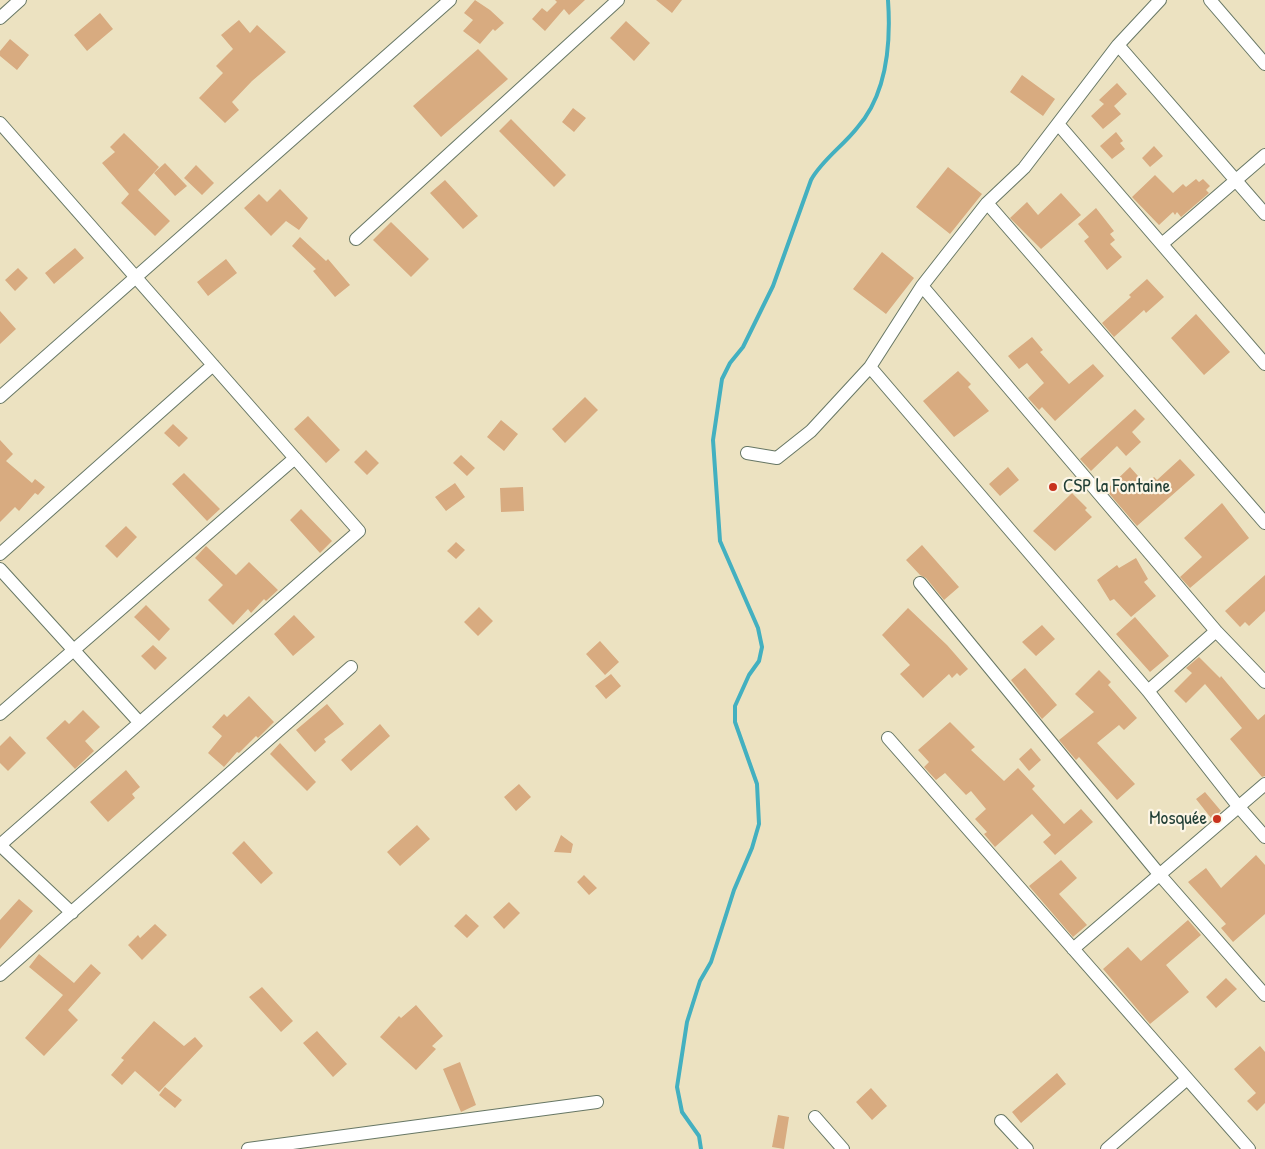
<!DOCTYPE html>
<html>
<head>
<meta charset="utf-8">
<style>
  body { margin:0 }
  canvas { display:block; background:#ece2c1 }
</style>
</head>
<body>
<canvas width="1265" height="1149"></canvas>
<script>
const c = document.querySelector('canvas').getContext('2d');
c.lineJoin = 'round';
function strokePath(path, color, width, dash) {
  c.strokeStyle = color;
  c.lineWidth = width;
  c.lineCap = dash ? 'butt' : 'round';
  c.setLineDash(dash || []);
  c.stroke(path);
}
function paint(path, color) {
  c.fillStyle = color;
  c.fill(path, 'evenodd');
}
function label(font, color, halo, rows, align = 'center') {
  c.font = font + ' "Patrick Hand",sans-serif';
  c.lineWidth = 4.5;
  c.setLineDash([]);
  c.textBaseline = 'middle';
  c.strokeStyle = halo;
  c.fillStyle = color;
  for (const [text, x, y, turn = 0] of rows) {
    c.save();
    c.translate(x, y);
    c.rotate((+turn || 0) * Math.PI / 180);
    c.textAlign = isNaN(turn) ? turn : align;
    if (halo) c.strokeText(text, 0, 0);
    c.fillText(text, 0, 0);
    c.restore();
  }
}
strokePath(new Path2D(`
  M701,1149l-2,-13 -17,-24 -5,-25 10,-65 13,-41 11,-19 23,-72 18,-42 7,-24 -2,-40 -22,-62v-16l14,-31 10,-14 3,-14 -4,-19 -38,-87 -7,-101 9,-61 8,-16 13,-16 30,-61 38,-106c11,-20 32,-34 46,-52 30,-34 34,-85 31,-128`), '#43b0c0', 4);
paint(new Path2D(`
  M475,0l15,10 14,13 -9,8 -2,-2 -13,15 -17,-13 10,-11 -9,-7z
  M555,0h30l-16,15 -5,-6 -19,22 -13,-12 10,-11 5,4 10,-10z
  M656,0h26l-10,13z
  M100,13l13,16 -26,22 -13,-16z
  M239,20l11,13 7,-8 29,27 -34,29 -20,21 7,8 -14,13 -26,-25 24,-25 -7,-7 17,-17 -12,-14z
  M626,21l24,22 -16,18 -24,-23z
  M10,39l19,16 -12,15 -17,-14v-5z
  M478,49l30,30 -67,58 -28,-31z
  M1022,75l33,24 -12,17 -33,-24z
  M1117,83l10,11 -13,12 7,8 -18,15 -12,-13 13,-12 -5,-4z
  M573,108l13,10 -12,14 -12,-10z
  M511,119l55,56 -12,12 -55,-56z
  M1116,132l7,9 -3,2 5,6 -13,10 -12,-13z
  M124,133l35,34 -21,23 32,31 -15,15 -34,-33 8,-9 -27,-31 13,-11 -5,-5z
  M1154,146l9,10 -13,11 -8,-9z
  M165,163l22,23 -12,10 -21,-23z
  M196,165l18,18 -12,12 -18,-17z
  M948,167l34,27 -32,40 -34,-27z
  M1155,175l18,18 10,-9 3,3 10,-8 3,3 4,-3 7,7 -4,4 3,3 -28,24 -4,-5 -2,3 -2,-3 -14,13 -27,-28z
  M445,180l33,36 -15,13 -33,-36z
  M280,189l28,29 -9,12 -13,-9 -15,15 -27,-28 15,-14 8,8z
  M1061,193l20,22 -40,34 -31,-31 17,-16 11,13z
  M1096,208l18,23 -4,3 5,6 -5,4 12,13 -15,13 -23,-29 5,-4 -11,-13z
  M391,222l38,37 -18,18 -38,-37z
  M300,237l26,24 2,-2 22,26 -15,12 -22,-26 3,-2 -24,-23z
  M75,248l9,10 -30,26 -9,-11z
  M882,252l32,26 -28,36 -33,-25z
  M226,259l11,14 -29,23 -11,-14z
  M18,268l10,10 -13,13 -10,-11z
  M1147,279l17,18 -18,16 -2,-3 -30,27 -12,-14 29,-26 -2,-2z
  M0,311l16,18 -16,15z
  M1196,314l34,38 -26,23 -33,-37z
  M1032,337l11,13 -3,2 29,32 24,-20 11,12 -49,45 -13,-14 -3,3 -11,-12 16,-15 -17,-20 -8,6 -11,-13z
  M958,371l13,13 -3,3 21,24 -35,26 -31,-36z
  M585,397l13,13 -33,33 -13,-14z
  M1135,409l10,10 -13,13 9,10 -15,14 -9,-10 -26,25 -11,-12z
  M308,416l32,34 -14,13 -32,-34z
  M501,420l17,14 -14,17 -17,-14z
  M173,424l15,14 -9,9 -15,-14z
  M0,440l13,14 -7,7 26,22 3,-4 10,8 -7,8 -3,-2 -16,18 -4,-4 -15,15z
  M366,450l13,13 -12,12 -13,-13z
  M461,455l14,13 -8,8 -14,-13z
  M1180,459l15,16 -58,51 -31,-36 24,-23 16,18 8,-8 3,3z
  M1008,467l11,13 -19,16 -11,-12z
  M184,473l36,36 -13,12 -35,-37z
  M455,483l10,14 -19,14 -11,-14z
  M523,487l1,24 -23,1 -1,-24z
  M1072,493l15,15 -2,2 7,7 -37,34 -22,-20z
  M1222,503l27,35 -59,50 -10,-11 22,-20 -18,-19z
  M301,509l31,32 -12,12 -30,-33z
  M126,526l11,11 -20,21 -12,-12z
  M456,542l9,8 -9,9 -9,-8z
  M922,545l37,42 -15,13 -18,-22 -6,-3 -14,-15z
  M206,546l30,29 13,-13 29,28 -12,11 -2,-2 -13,14 -3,-4 -15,16 -25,-25 15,-15 -28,-27z
  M1136,558l12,21 -4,3 12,14 -25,21 -17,-18 -4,2 -13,-21 20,-15 2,3z
  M1265,575v36l-16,15 -4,-4 -5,5 -15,-16z
  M146,605l24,24 -11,12 -25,-24z
  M479,607l14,14 -15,15 -14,-14z
  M908,608l39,37 21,24 -8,7 -3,-3 -5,5 -3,-4 -26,24 -23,-24 10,-9 -28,-30z
  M294,615l21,22 -22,19 -19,-22z
  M1135,617l34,39 -19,16 -34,-38z
  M1042,625l13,14 -19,17 -14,-14z
  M600,641l19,21 -14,13 -19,-21z
  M153,645l14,13 -12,12 -14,-14z
  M1199,657l21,21 1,-2 37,44 7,-6v62l-3,1 -32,-38 12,-11 -37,-44 -19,19 -12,-12 18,-18 -6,-5z
  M1025,668l32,37 -15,14 -31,-39z
  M1099,670l12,12 -3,3 29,33 -13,12 -5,-5 -22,18 38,41 -18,16 -38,-43 -3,3 -17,-20 35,-28 -19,-18z
  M611,674l10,12 -15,13 -11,-13z
  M249,696l25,26 -16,16 -2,-2 -17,17 -2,-1 -13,15 -16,-14 14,-17 -10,-9 12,-13 3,3z
  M327,704l17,20 -20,15 2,3 -11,10 -19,-22z
  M83,710l17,17 -15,14 9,10 -19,18 -29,-31 19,-18 4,4z
  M950,722l25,25 -4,3 33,31 14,-13 17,18 -3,3 32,35 17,-15 12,13 -38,33 -12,-13 8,-7 -19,-21 -37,33 -11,-13 3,-2 -12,-13 11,-10 -15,-18 -5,4 -21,-22 -9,7 -12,-13 5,-5 -11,-12z
  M380,724l10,12 -39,35 -10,-11z
  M10,736l16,17 -18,18 -8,-8v-17z
  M280,743l36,39 -9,9 -37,-37z
  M1031,748l10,12 -12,11 -10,-12z
  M126,770l14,17 -8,7 3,4 -27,24 -18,-20z
  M519,784l12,13 -15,14 -12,-14z
  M1205,792l16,19 -10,7 -15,-19z
  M417,825l13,14 -30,27 -13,-14z
  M561,835l12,9 -2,9 -17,-1z
  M244,841l29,32 -12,11 -29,-31z
  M1256,855l9,10v49l-32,28 -12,-14 5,-4 -38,-42 18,-14 15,20z
  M1061,860l16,18 -18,16 28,31 -14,12 -44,-51z
  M584,875l13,13 -8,7 -12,-13z
  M19,899l14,12 -33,38v-29z
  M509,902l11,11 -16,16 -11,-12z
  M466,914l13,12 -12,12 -13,-12z
  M1188,920l13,15 -35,30 23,27 -39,32 -47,-55 25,-22 13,14z
  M155,924l12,11 -25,25 -14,-15 10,-10 2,3z
  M39,954l35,29 17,-19 10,9 -33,37 10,10 -34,36 -19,-18 38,-43 -34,-28z
  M1226,978l11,11 -21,19 -10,-11z
  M262,987l31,34 -12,11 -32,-35z
  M416,1005l27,31 -11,10 4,3 -20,21 -36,-33 19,-21 2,2z
  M154,1021l30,25 11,-9 8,9 -44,46 -24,-21 -13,14 -11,-10 13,-15 -3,-2z
  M317,1031l30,33 -14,13 -30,-34z
  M1260,1046l5,6v51l-8,8 -10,-10 9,-8 -22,-24z
  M460,1062l16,43 -15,7 -18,-43z
  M1057,1073l9,11 -45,39 -9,-11z
  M165,1087l17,13 -7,8 -16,-13z
  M871,1088l16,18 -15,14 -16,-18z
  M778,1115l11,2 -5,32 -12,-2z`), '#d8ab80');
const street = new Path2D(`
  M1210,0l55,64
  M0,18l20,-18
  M1118,45l147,169
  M0,123l359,408 -359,314
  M1058,124l207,240
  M987,203l278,320
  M356,239l262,-239
  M1162,244l103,-89
  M922,286l294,345 49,51
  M870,367l278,324 90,115 27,31
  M0,397l450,-397
  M747,453l30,5 34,-27 59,-64 52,-81 65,-83 37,-35 94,-123 42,-45
  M0,554l213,-189
  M0,569l139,153
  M920,583l239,291 106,121
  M1148,691l68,-60
  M0,714l295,-256
  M888,738l361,411
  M0,845l72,68
  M1073,949l192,-165
  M0,975l351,-308
  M815,1117l28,32
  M1001,1121l26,28
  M248,1149l349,-47
  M1107,1149l80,-70`);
strokePath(street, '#677765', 14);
strokePath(street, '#fff', 12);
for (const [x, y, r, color] of [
  [1053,487,5,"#c8321e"],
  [1217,819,5,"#c8321e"]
]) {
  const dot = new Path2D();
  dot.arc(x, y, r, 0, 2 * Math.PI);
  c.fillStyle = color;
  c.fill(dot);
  strokePath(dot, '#fcf5e5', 2);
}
label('19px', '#1f3d34', '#fcf5e5', [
  ["CSP la Fontaine",1063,487],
  ["Mosquée",1207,819,"right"]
], 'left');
</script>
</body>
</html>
